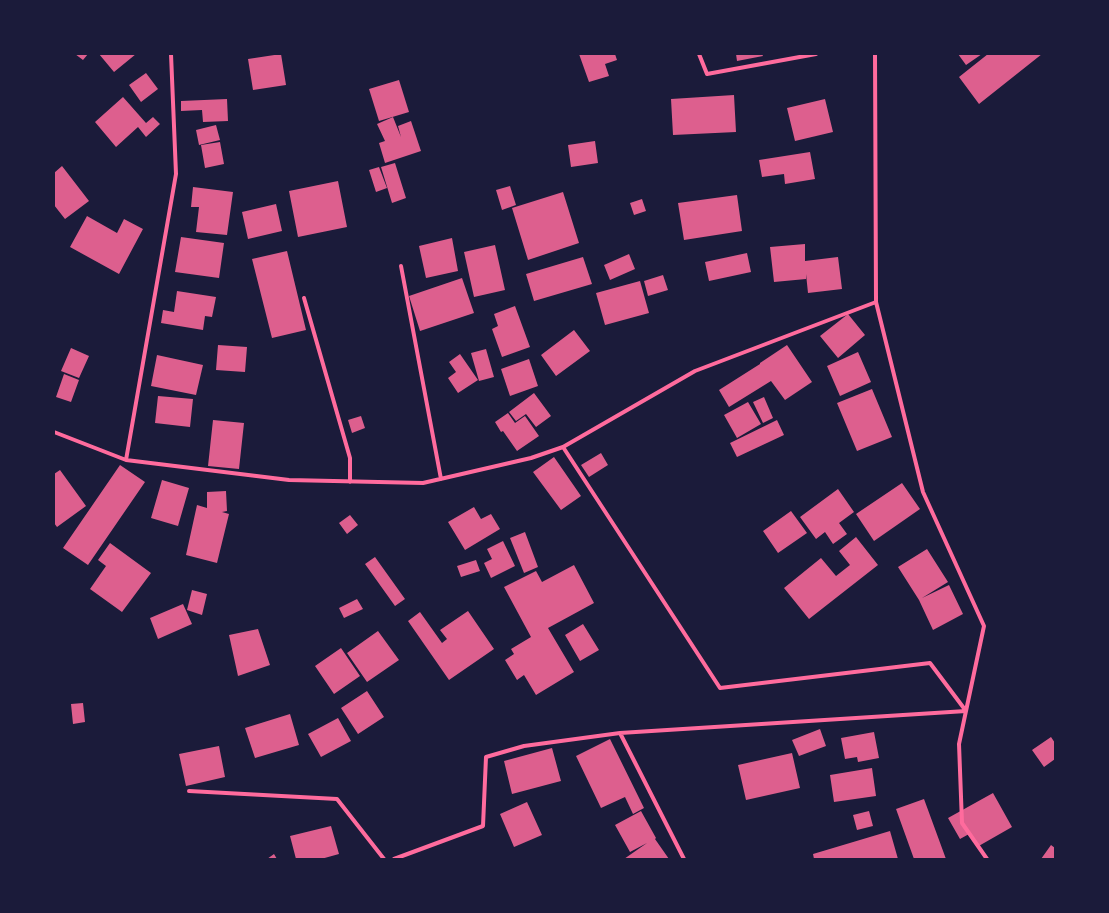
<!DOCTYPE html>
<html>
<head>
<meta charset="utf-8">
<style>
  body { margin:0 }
  #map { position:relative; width:1109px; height:913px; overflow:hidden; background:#1b1b3a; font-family:"PT Sans Narrow",sans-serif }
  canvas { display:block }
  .frame { position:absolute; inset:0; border:55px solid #1b1b3a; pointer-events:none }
</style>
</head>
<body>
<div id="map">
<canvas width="1109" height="913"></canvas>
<div class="frame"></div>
</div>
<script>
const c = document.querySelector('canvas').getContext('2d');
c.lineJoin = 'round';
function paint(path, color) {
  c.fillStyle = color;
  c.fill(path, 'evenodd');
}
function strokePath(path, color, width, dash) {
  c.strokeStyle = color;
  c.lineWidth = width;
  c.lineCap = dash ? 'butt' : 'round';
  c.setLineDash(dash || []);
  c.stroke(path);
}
paint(new Path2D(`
  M75,54h13l-5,6z
  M99,54h37l-22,18z
  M281,54l5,31 -33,5 -5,-31z
  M579,54h36l2,6 -12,4 4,12 -20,6z
  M736,54h26l1,2 -26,5z
  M958,54h24l-16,11z
  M988,54h54l-63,50 -20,-27z
  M146,73l12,16 -17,13 -12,-17z
  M399,80l10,32 -30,9 -10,-32z
  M734,95l2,37 -63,3 -2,-36z
  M123,97l23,26 7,-6 7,7 -14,13 -8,-10 -22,20 -21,-25z
  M227,99l1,22 -25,1 -1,-12 -21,1v-10z
  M825,99l8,33 -38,9 -8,-33z
  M393,117l8,20 -3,-11 13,-5 10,30 -36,12 -6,-20 6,-2 -8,-17z
  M216,125l4,15 -21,5 -3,-15z
  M595,141l3,22 -27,4 -3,-22z
  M220,142l4,22 -19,4 -4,-23z
  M810,152l5,27 -30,5 -1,-10 -22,3 -3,-17z
  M395,163l11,35 -14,5 -11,-36z
  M62,166l27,35 -24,18 -11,-14v-32z
  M379,167l8,21 -11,4 -7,-22z
  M338,181l9,46 -49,10 -9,-46z
  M510,186l6,19 -14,5 -6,-20z
  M193,187l40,5 -6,43 -31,-3 3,-25h-8z
  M563,192l16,51 -51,17 -16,-52z
  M737,195l5,36 -58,9 -6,-37z
  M642,199l4,12 -12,4 -4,-12z
  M276,204l6,27 -34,8 -6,-27z
  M87,216l30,17 7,-14 19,10 -24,45 -49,-27z
  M181,237l43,6 -5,35 -44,-6z
  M452,238l6,33 -32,7 -7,-32z
  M805,244v17l33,-4 4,32 -34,4 -2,-19v5l-32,3 -4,-35z
  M495,245l10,45 -31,7 -10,-45z
  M287,251l19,79 -34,8 -20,-79z
  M747,253l4,19 -42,9 -4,-19z
  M629,254l6,15 -25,11 -6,-15z
  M583,257l9,27 -58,17 -8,-27z
  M663,275l5,15 -20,6 -4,-15z
  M462,278l12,35 -54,18 -11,-35z
  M640,281l9,32 -44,12 -9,-32z
  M177,291l39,6 -4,20 -7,-1 -2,14 -42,-7 2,-13 11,2z
  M515,306l15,41 -28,10 -10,-28 6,-3 -4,-12z
  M848,314l17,21 -27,23 -18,-22z
  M574,330l16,21 -34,25 -15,-21z
  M218,345l29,2 -2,25 -29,-2z
  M787,345l25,37 -27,18 -14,-19 -42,26 -10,-17 41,-26v-1z
  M71,348l18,8 -10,22 -18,-7z
  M486,349l8,28 -15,4 -8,-28z
  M858,352l13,30 -31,14 -13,-30z
  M460,354l18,26 -20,13 -10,-15 8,-6 -7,-10z
  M157,355l46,10 -7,30 -45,-9z
  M529,359l9,27 -28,10 -9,-27z
  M64,374l15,6 -8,22 -15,-5z
  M872,389l20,48 -35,14 -20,-48z
  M534,393l17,23 -15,11 -10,-13 -10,7 -7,-9z
  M158,396l35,3 -3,28 -35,-4z
  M764,397l9,21 -10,5 -10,-21z
  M748,402l13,22 -24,14 -13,-23z
  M508,413l7,10 10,-7 14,20 -22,15 -14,-20 -2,1 -6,-10z
  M361,416l4,12 -13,5 -4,-13z
  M213,420l31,3 -5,46 -31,-3z
  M777,420l7,15 -47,22 -7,-14z
  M601,453l7,12 -19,12 -8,-12z
  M554,457l27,39 -20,14 -28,-38z
  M120,465l25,17 -57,83 -25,-17z
  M60,470l26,36 -29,21 -3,-4v-49z
  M162,480l27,8 -11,38 -27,-8z
  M902,483l18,26 -46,32 -18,-27z
  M838,489l16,23 -15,11 8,11 -14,10 -8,-12 -9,7 -16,-22z
  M226,491l1,20 -5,1 7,2 -12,49 -31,-8 11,-50 10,3v-16z
  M474,507l7,12 10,-5 9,15 -35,21 -17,-28z
  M791,511l16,22 -29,20 -15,-22z
  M350,515l8,10 -11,9 -8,-11z
  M525,532l13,35 -14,6 -14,-35z
  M856,537l22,28 -69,54 -25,-31 37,-30 15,18 14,-11 -11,-14z
  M503,541l12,25 -24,12 -7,-15 8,-4 -5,-10z
  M110,543l41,30 -29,39 -32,-23 16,-23 -8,-6z
  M927,549l21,33 -26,16 27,-13 14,29 -30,16 -14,-30 -21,-33z
  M375,557l30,42 -10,7 -30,-42z
  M476,560l4,11 -19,6 -4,-11z
  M574,565l20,38 -46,25 26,44 -38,23 -12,-20 -7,5 -12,-20 9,-6 -3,-5 20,-12 -27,-50 32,-16 6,11z
  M192,590l15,4 -5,21 -15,-5z
  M357,599l6,10 -19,9 -5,-10z
  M183,604l9,20 -34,15 -8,-21z
  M468,611l26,38 -45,31 -41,-59 12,-9 22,31 5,-4 -7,-9z
  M583,624l16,26 -19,11 -15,-26z
  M258,629l12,36 -32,11 -9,-41z
  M378,631l21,29 -32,22 -20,-29z
  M341,648l19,28 -26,18 -19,-28z
  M367,691l17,26 -26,17 -17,-26z
  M83,703l2,19 -12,2 -2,-20z
  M290,714l9,31 -44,13 -10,-30z
  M338,718l13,23 -30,16 -13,-23z
  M820,729l6,17 -27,10 -7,-16z
  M874,732l5,26 -21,4 -1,-5 -12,2 -4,-21z
  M1051,737l4,6v16l-11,8 -12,-17z
  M610,739l34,69 -11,6 -8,-17 -24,11 -25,-52z
  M219,746l6,31 -39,9 -7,-32z
  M552,748l9,33 -49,13 -8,-33z
  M792,753l8,35 -54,12 -8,-35z
  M872,768l4,28 -42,6 -4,-27z
  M993,793l19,34 -35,20 -8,-13 -9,5 -12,-21z
  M924,799l22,60h-32l-18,-50z
  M527,802l15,33 -28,12 -14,-33z
  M641,811l15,27 -1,1 14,20h-45l23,-16 -17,9 -15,-27z
  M869,811l4,15 -16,4 -4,-15z
  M331,826l8,28 -18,5h-25l-6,-23z
  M890,831l8,28h-84l-1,-5z
  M1051,845l4,3v11h-14z
  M274,854l3,5h-10z`), '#dd5f8e');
strokePath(new Path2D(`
  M171,54l5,120 -50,286 163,20 134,3 108,-25 32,-11 132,-76 181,-69
  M699,54l8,20 109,-20
  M875,54l1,248 47,190 61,134 -25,118 3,79 25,36
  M401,266l40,213
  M304,298l46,160v24
  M54,432l72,28
  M563,447l157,241 210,-25 36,48
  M620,733l64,126
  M189,791l148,8 47,60
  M394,859l89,-33 3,-69 38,-11 96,-13 346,-22`), '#ff6b9d', 4);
</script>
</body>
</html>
